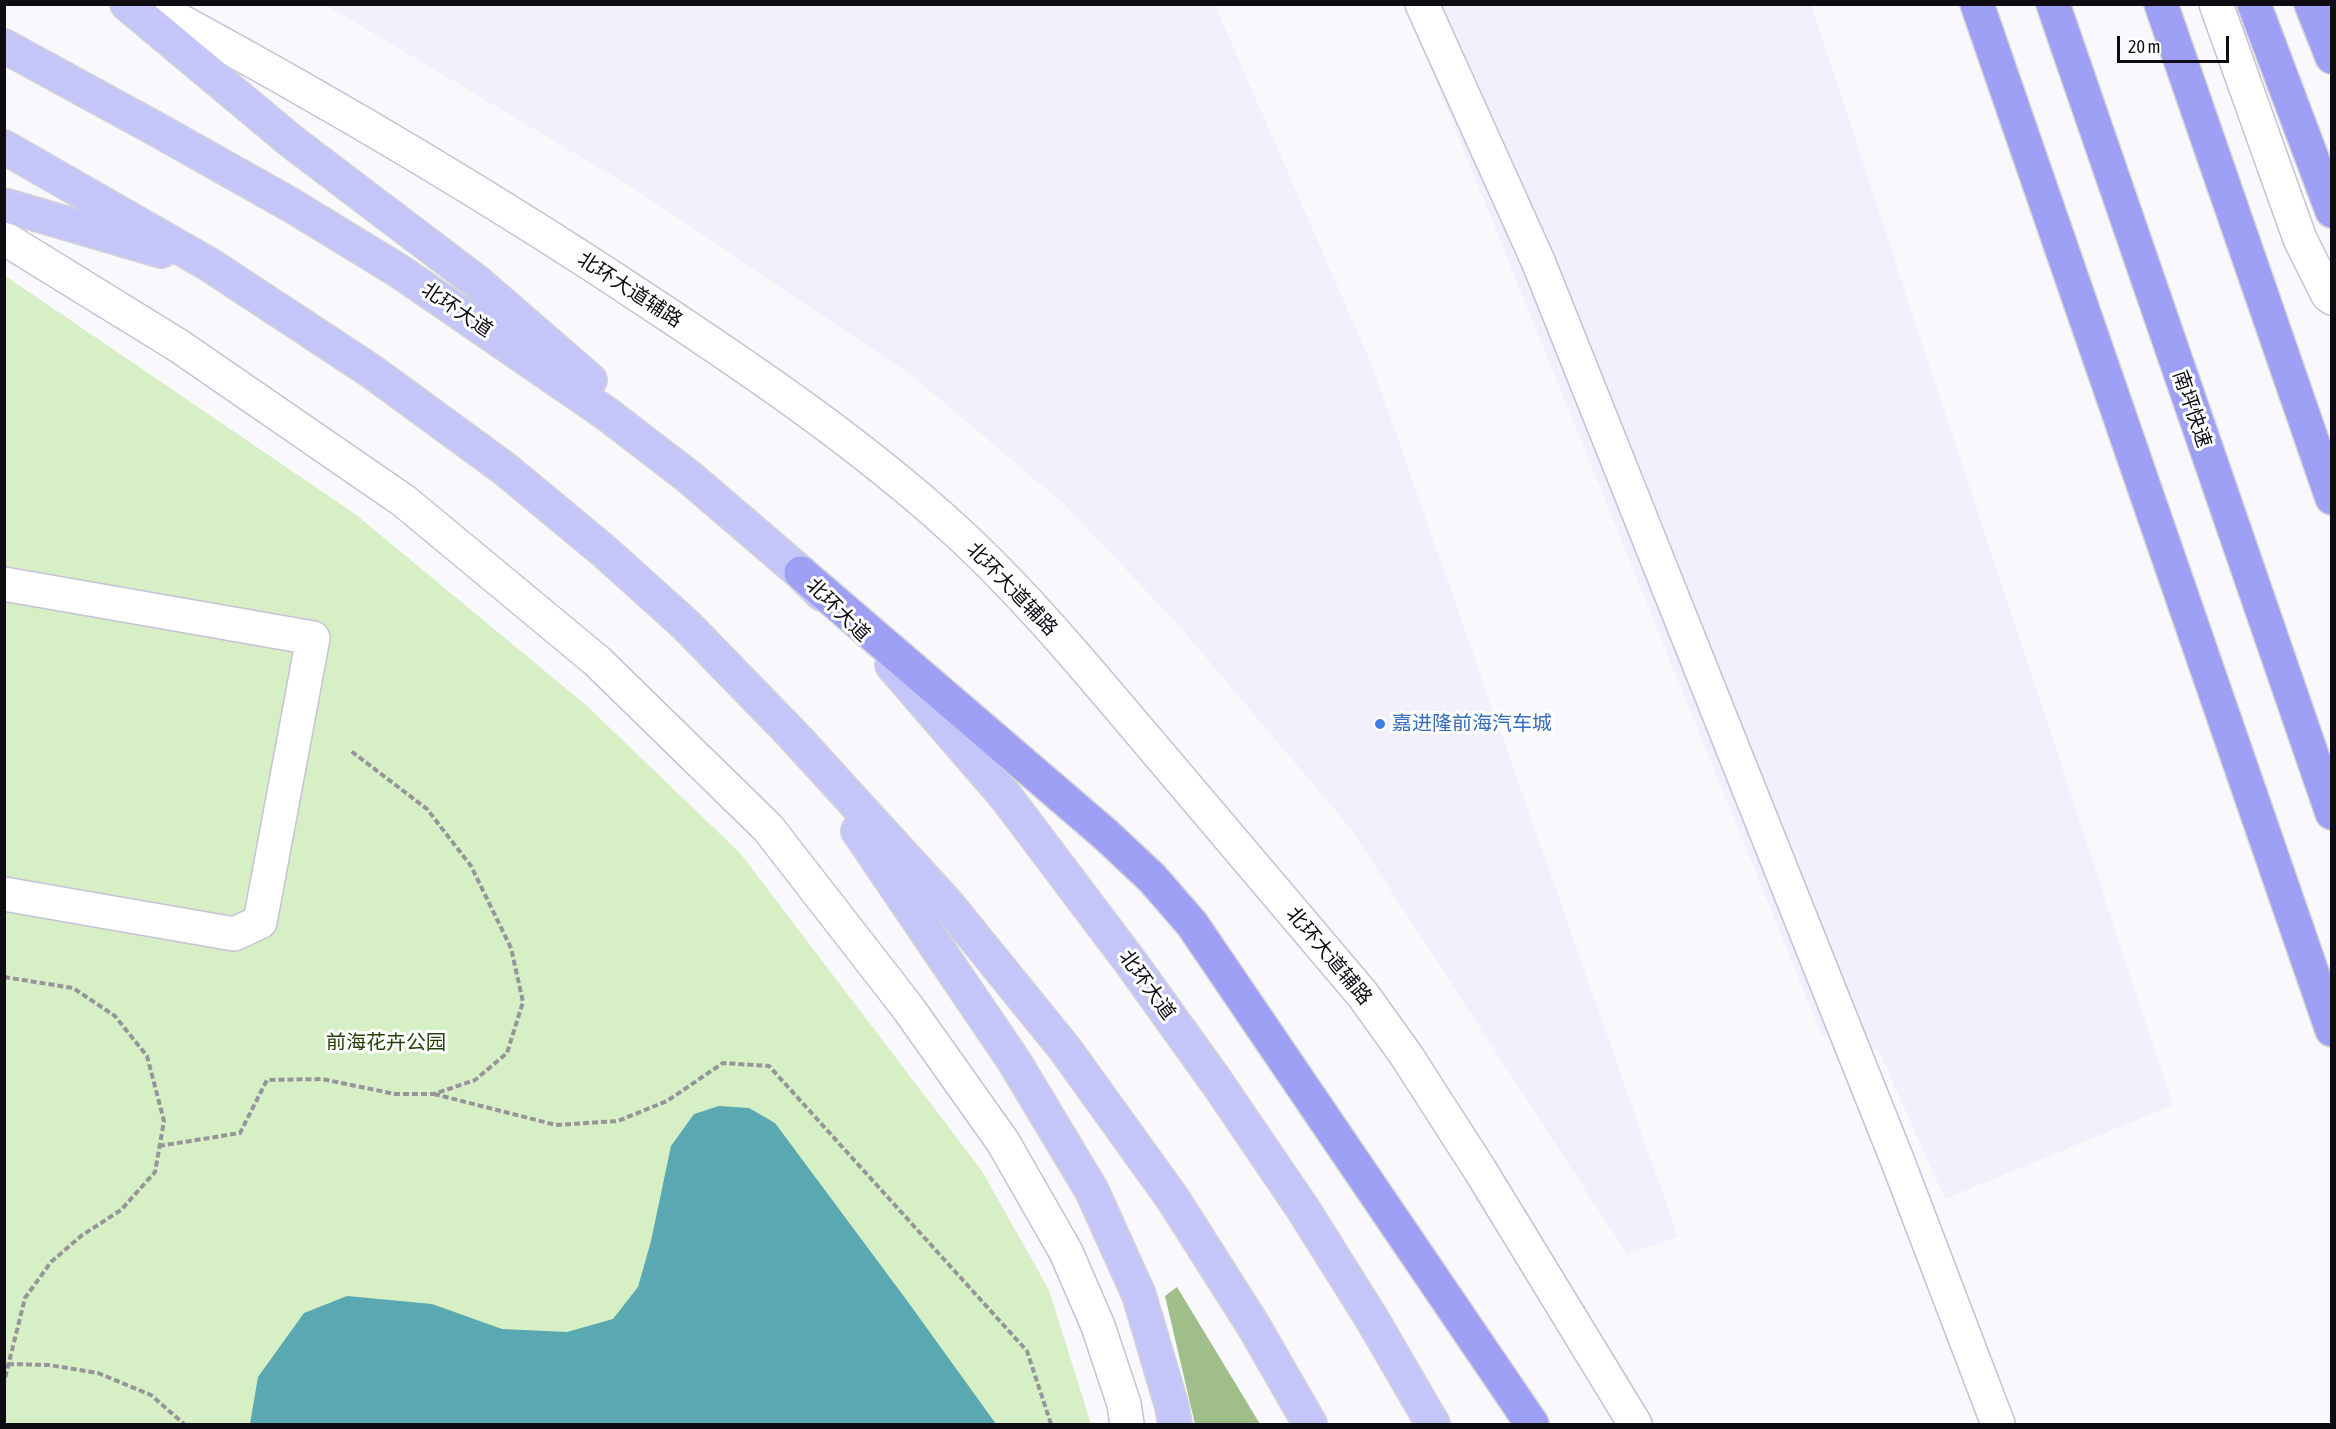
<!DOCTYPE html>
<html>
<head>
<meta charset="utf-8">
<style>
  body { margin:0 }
  #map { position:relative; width:2336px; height:1429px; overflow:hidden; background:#f9f8fd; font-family:"Asap Condensed",sans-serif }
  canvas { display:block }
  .frame { position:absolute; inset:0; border:6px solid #0e0b13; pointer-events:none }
  .scale { position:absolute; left:2117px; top:36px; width:112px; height:27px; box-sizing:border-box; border:3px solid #0e0b13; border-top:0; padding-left:8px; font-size:18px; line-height:21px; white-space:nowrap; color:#0e0b13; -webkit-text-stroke:4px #fff; paint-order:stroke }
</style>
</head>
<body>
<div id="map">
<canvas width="2336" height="1429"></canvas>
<div class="frame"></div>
<div class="scale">20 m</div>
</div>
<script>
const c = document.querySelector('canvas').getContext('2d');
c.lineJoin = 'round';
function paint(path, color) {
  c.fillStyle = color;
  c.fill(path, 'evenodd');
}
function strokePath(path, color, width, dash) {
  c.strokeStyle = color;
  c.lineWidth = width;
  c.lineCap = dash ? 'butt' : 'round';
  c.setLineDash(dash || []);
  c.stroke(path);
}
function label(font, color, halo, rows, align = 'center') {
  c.font = font + ' "Asap Condensed","Noto Sans SC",sans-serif';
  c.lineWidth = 6;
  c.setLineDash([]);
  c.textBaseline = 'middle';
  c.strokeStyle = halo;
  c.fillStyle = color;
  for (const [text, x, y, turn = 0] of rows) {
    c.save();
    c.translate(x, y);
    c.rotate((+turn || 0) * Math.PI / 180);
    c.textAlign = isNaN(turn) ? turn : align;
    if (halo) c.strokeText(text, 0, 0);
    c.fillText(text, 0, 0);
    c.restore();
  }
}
paint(new Path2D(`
  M326,5h889l158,363 305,869 -51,17 -276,-425 -177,-209 -111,-117 -152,-128 -283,-190z
  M1405,5h406l362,1100 -228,94 -66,-148 -58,-17z`), '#f3effc');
paint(new Path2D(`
  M4,275l351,239 232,192 153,147 242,318 67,119 42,134h-1086z`), '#d6efc5');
paint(new Path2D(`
  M1177,1287l83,137h-65l-30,-128z`), '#a0be8a');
paint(new Path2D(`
  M719,1106l30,2 26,15 133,179 88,122h-746l8,-47 46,-64 43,-17 85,8 70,25 65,3 46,-13 25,-32 13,-46 20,-95 23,-32z`), '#59a8b2');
const minor = new Path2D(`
  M149,4c175,94 346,195 512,306 101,67 203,137 293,219 71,65 131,138 193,211 72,85 144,170 216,255l43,60 74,115 155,254
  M1422,4l116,257 360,901 100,262
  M2216,4l84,235 28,56 4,3
  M4,238l175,108 225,155 193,160 171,167 140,180 95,134 63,110 32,74 26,78 3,20
  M4,584l309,54 -53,284 -26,12 -230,-40`);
const major = new Path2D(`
  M127,4l164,137 186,141 113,98
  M4,46l152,83 135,76 108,66 208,143 82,63 112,96 21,21
  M4,147l206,118 161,106 134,98 100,83 81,73 107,110 156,171 116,143 108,150 80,126 57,99
  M4,205l157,46
  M892,665l114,132 126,167 86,120 85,125 69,110 61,105
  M858,831l156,230 78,130 47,104 33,112 3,17`);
const highway = new Path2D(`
  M1977,4l355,1026
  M2053,4l279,809
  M2161,4l171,494
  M2254,4l78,207
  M2311,4l21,53
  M801,573l304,261 47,44 40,46 340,500`);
strokePath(minor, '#c7c0d8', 36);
strokePath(major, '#d4d3d5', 36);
strokePath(highway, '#d4d3d5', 36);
strokePath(new Path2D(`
  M4,977l69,11 42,28 32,40 17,65 -9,51 -34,38 -40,26 -30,26 -26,36 -21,84
  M434,1094l122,31 62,-4 49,-20 56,-38 46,3 258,285 24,73
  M159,1146l81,-13 27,-53 55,-1 73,15h39l41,-14 32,-27 16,-51 -12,-54 -40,-82 -44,-57 -76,-58
  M8,1364l41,1 49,8 53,22 33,29`), '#97959b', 4, [6, 3]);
strokePath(minor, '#fff', 33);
strokePath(major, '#c4c6f9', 33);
strokePath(highway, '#9da0f5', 33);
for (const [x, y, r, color] of [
  [1380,724,6,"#3f7fe0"]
]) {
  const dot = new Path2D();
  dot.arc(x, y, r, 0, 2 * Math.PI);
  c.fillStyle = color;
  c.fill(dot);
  strokePath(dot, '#fff', 2);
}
label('20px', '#0e0b13', '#fff', [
  ["北环大道辅路",630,290,33],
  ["北环大道",457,310,34],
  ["南坪快速",2192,409,71],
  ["北环大道辅路",1012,589,46],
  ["北环大道",838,610,45],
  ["北环大道辅路",1329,956,50],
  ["北环大道",1147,985,54]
]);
label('20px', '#366cbe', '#fff', [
  ["嘉进隆前海汽车城",1392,724]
], 'left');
label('20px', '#25410a', '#fff', [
  ["前海花卉公园",386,1043]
]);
</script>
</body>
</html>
